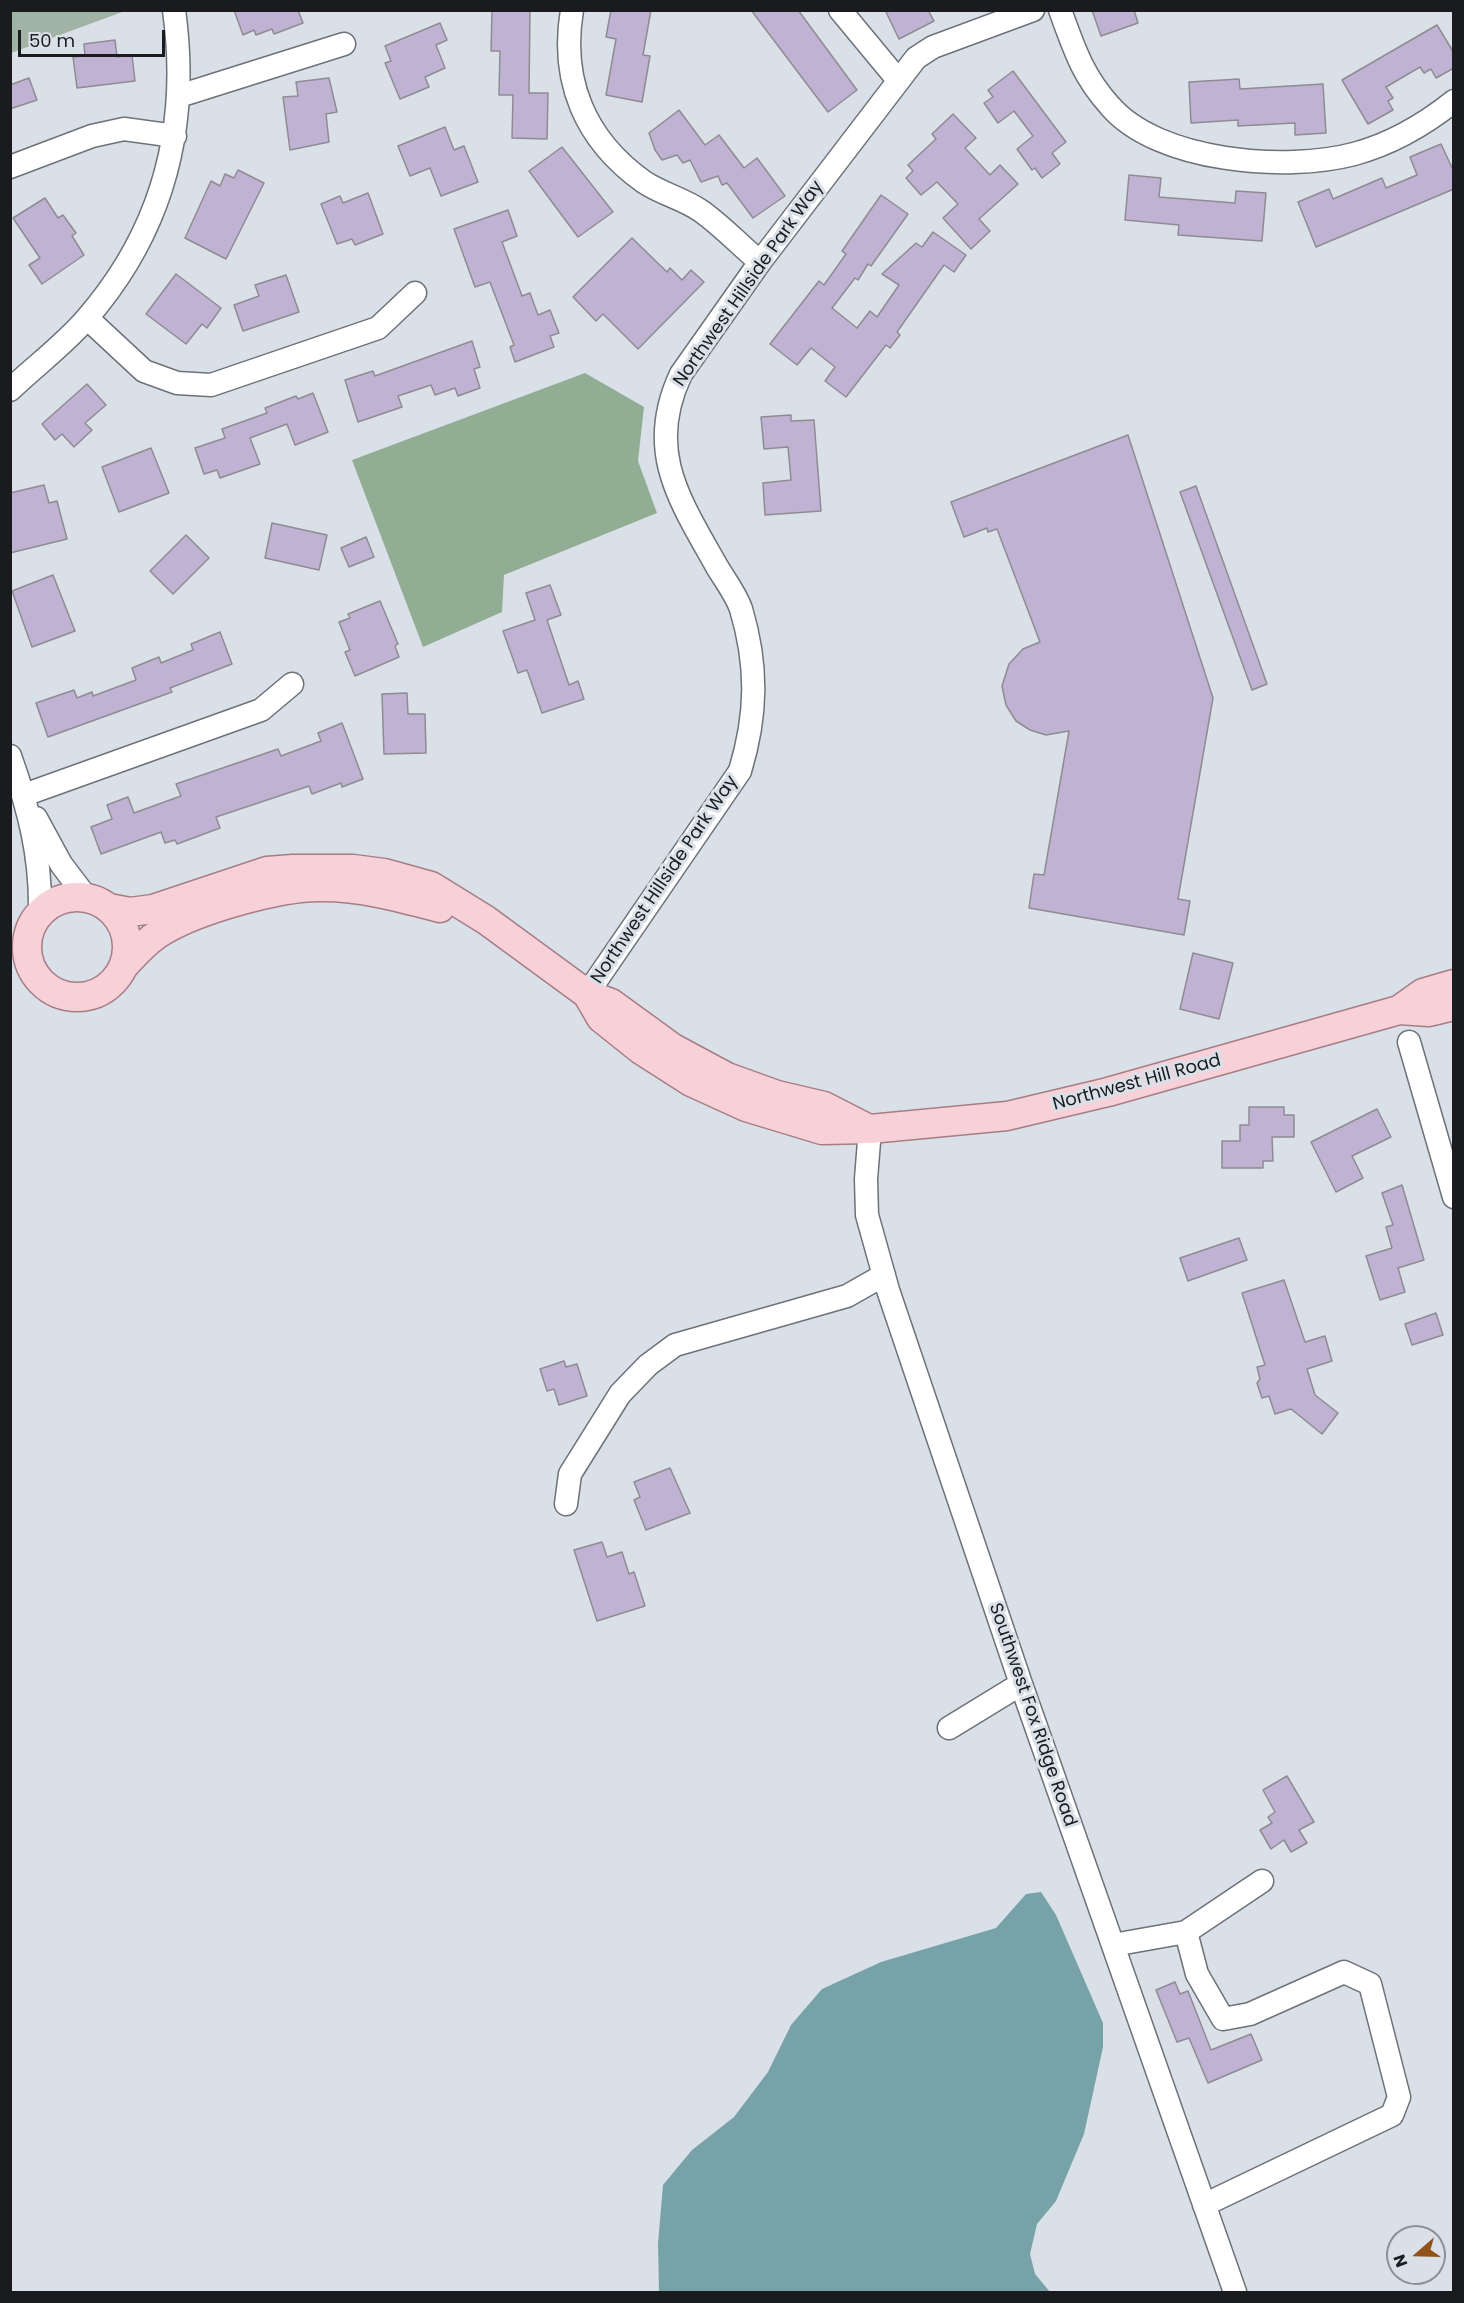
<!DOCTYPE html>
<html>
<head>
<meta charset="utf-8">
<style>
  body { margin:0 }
  #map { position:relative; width:1464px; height:2303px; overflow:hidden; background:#dae0e8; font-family:Poppins,sans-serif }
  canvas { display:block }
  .frame { position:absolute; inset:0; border:12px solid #191b1e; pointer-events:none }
  .north { position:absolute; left:1386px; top:2225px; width:60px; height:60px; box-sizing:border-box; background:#dae0e8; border:2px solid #8d9197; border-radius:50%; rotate:250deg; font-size:16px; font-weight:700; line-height:24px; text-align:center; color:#191b1e }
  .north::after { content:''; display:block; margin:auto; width:21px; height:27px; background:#915318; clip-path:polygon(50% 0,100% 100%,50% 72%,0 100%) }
  .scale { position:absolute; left:18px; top:30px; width:147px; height:27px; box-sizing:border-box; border:3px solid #191b1e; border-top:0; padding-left:8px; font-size:18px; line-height:21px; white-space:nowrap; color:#191b1e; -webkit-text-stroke:4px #dae0e8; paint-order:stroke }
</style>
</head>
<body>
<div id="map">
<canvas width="1464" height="2303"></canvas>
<div class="frame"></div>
<div class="north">N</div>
<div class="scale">50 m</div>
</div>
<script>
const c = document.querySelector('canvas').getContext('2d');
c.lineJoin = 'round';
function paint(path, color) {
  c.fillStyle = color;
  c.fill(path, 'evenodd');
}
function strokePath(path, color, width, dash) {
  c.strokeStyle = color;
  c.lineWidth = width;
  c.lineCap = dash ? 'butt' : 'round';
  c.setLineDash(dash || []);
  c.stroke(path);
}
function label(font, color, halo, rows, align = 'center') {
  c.font = font + ' Poppins,sans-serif';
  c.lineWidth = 6;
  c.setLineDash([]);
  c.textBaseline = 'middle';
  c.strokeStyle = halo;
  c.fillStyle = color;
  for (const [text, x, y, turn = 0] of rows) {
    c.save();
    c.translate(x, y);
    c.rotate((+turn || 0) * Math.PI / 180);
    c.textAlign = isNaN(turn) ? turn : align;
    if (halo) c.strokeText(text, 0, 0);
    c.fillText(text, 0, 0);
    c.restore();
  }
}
paint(new Path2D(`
  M11,10h114v1l-114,42z`), '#a1b3a4');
paint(new Path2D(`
  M585,373l59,34 -6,54 19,52 -153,62 -2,37 -79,35 -71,-187z`), '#91ae95');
paint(new Path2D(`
  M1041,1892l15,23 47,108v24l-19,87 -28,67 -19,23 -7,30 5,20 15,18h-391l-1,-48 5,-59 29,-35 42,-33 34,-45 23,-47 31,-36 59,-27 115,-34 30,-34z`), '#76a2a8');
const building = new Path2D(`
  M234,10h64l5,13 -29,11 -2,-5 -16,6 -2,-5 -11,5z
  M492,10h38l-1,83h19l-1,46 -35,-1 1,-43h-14l1,-44h-9z
  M611,10h40l-8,45 7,1 -8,46 -36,-7 10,-56 -10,-2z
  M751,10h47l59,80 -29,22z
  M885,10h43l6,11 -35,18z
  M1092,10h42l4,13 -37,13z
  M440,23l7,17 -11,5 9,23 -20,9 4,10 -29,12 -15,-36 6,-2 -6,-15z
  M1437,25l17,28v15l-18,10 -5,-9 -7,4 -4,-6 -34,20 7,11 -5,3 5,9 -25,14 -26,-44z
  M115,40l2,17 15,-2 3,26 -58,7 -4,-31 12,-1 -1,-12z
  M1013,71l53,71 -14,11 8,11 -18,14 -7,-10 -3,2 -15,-21 16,-13 -19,-25 -16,12 -14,-20 9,-6 -5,-7z
  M29,78l8,22 -27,9v-24z
  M329,78l8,34 -11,2 3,28 -39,8 -7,-53 15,-1 -2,-14z
  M1239,79l1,10 83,-5 3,49 -31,2v-12l-57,3v-6l-47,3 -2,-41z
  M679,110l26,35 14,-10 25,33 13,-10 28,38 -32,22 -26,-35 -5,2 -4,-9 -17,6 -11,-22 -7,3 -6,-8 -15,5 -7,-10 -6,-17z
  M953,114l23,24 -11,10 25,27 10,-10 18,19 -39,35 11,12 -19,18 -28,-31 15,-14 -21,-22 -16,13 -15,-17 7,-7 -5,-6 28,-26 -4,-5z
  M445,127l9,23 10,-4 14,36 -37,14 -11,-28 -20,8 -12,-30z
  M1441,144l13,28v17l-138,58 -18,-45 31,-13 4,10 49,-21 4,10 31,-13 -7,-18z
  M562,147l51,65 -35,25 -49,-66z
  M238,170l26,13 -38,76 -41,-21 26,-57 9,5 5,-12 9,4z
  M1129,175l32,3 -2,19 76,6 1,-12 30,2 -4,48 -84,-6 1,-10 -54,-5z
  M368,193l15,41 -28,11 -3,-6 -15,5 -16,-40 19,-8 3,7z
  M881,195l27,19 -37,52 -3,-2 -10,16 -3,-2 -23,30 25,20 13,-17 7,6 22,-32 -17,-11 34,-31 6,4 11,-15 33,23 -12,17 -10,-7 -47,67 3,3 -10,13 -4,-3 -40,52 -21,-16 10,-14 -24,-19 -14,17 -27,-21 49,-63 5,4 22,-31 -4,-3z
  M45,198l13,20 5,-3 13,18 -4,3 12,19 -42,29 -13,-19 11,-7 -27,-40z
  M508,210l9,26 -15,6 20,54 8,-3 8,22 12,-5 9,23 -9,3 4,11 -39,15 -5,-15 4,-2 -24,-63 -15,5 -21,-58z
  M632,238l35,34 3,-4 12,12 9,-10 13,12 -66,67 -35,-35 -7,7 -23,-24z
  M176,274l45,34 -14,20 -5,-4 -16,20 -40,-30z
  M286,275l13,37 -56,19 -9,-26 25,-9 -4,-11z
  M472,341l8,26 -6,2 6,19 -22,8 -3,-8 -20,7 -4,-10 -33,11 4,11 -44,15 -13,-42 28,-9 2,5z
  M87,384l19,21 -21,18 7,7 -18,17 -12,-13 -7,6 -13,-16z
  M313,393l15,39 -33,13 -8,-21 -37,14 10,26 -40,14 -3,-8 -13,4 -9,-26 30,-10 -3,-9 45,-16 -2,-5 31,-12 2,3z
  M791,415v6l23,-1 7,91 -56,4 -2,-32 28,-3 -3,-33 -24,2 -3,-32z
  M1128,435l85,263 -35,201 12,2 -6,34 -155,-27 5,-34 10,1 25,-144 -23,4 -16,-5 -14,-9 -10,-16 -4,-19 7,-22 14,-15 17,-7 -43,-113 -9,3 -1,-4 -23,9 -13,-35z
  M151,448l18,45 -50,19 -17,-45z
  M44,485l5,18 8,-2 10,38 -57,14v-60z
  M1196,486l71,198 -15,6 -72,-198z
  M272,523l55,12 -8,35 -54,-12z
  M186,535l23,23 -36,36 -23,-23z
  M366,537l8,20 -25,10 -8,-19z
  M53,575l22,56 -43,16 -20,-56z
  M550,585l11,30 -14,5 22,65 9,-4 6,18 -42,14 -15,-43 -9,3 -15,-42 32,-11 -9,-27z
  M380,601l18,43 -3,2 4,11 -44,19 -10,-24 5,-2 -11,-28 11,-4 -2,-4z
  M220,632l12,32 -62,24 2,4 -124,45 -12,-34 38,-13 3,8 15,-6 1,4 43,-16 -4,-12 27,-11 2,6 32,-13 -2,-6z
  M407,693l1,21h17l1,39 -42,1 -2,-60z
  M342,723l21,56 -21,8 -1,-4 -29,11 -3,-8 -93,31 4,11 -43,16 -2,-4 -10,3 -4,-11 -60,22 -10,-27 21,-8 -5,-14 21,-8 6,16 47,-17 -5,-12 102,-35 3,7 40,-15 -3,-8z
  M1193,953l40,10 -14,56 -39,-10z
  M1249,1107h35v8h10v22h-22l1,24h-10v7h-41v-27h18v-16h9z
  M1377,1109l14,28 -39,19 11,22 -27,14 -25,-50z
  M1402,1185l22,75 -26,8 7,24 -25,8 -14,-44 26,-8 -6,-21 7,-2 -11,-32z
  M1239,1238l8,22 -59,21 -8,-23z
  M1284,1280l21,62 20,-6 7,25 -25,8 8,26 23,18 -16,21 -31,-25 -16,5 -6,-18 -7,2 -5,-15 3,-4 -3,-12 8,-2 -23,-72z
  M1436,1313l7,22 -31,10 -7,-21z
  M564,1361l2,6 11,-3 10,32 -28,9 -5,-16 -7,2 -7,-22z
  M670,1468l20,45 -44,17 -12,-30 6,-3 -6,-15z
  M602,1542l5,15 15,-5 7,22 5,-2 11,34 -48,15 -23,-71z
  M1287,1776l27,46 -15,8 8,13 -16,9 -7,-12 -13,9 -11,-19 12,-7 -4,-6 7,-5 -12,-22z
  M1175,1982l5,12 8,-3 23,59 40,-16 11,26 -54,23 -19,-45 -12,4 -21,-52z`);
paint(building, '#c0b2d2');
strokePath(building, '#8f8b93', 1.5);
const minor = new Path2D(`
  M572,10c-12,71 13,130 72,172 18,12 40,17 57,29 21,15 40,35 59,51
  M840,10l58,70
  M1060,10c14,38 22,65 50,96 48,56 176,66 244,48 37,-10 70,-29 100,-53
  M179,96l165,-52
  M10,167l82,-31 32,-7 51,7
  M87,318l57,53 33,12 34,2 167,-57 37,-35
  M10,390c25,-24 55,-46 77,-72 77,-89 103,-193 87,-308
  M10,756c19,53 31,100 30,156
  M24,795l237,-85 31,-26
  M36,818l25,46 25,33
  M587,994l153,-223c17,-56 18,-105 1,-162 -5,-15 -17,-30 -25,-44 -37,-66 -71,-115 -35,-191l79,-112 156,-204 17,-11 100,-37
  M1409,1042l45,155
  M870,1129l-4,50 1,36 21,75 133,394 214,608
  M566,1504l4,-30 50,-80 28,-29 27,-20 172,-49 37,-21
  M949,1728l72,-44
  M1186,1932l11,42 26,45 27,-5 94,-42 26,12 29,113 -7,18 -188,90
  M1113,1945l73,-13 76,-51`);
const major = new Path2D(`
  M27 947a50 50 0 1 1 100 0a50 50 0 1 1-100 0Z
  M109,908l21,4 23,-3 114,-38 26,-2h60l31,4 47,13 55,34 101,74 24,9 62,45 54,29 50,18 47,11 41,21
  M124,966c11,-12 22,-25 37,-34 36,-22 119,-46 162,-45 39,0 79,11 117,21
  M587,994l14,24 40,32 50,32 55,25 76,23 48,-1 137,-13 101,-24 291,-82 30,2 25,-6
  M1399,1010l24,-17 31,-9`);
strokePath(minor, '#6c7278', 25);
strokePath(major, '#a67d85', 31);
strokePath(minor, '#fff', 22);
strokePath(major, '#f7d1d7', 28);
label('18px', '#191b1e', '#dae0e8', [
  ["Northwest Hillside Park Way",749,284,-55],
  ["Northwest Hillside Park Way",665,880,-56],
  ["Northwest Hill Road",1137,1083,-15],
  ["Southwest Fox Ridge Road",1032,1715,71]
]);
</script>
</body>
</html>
